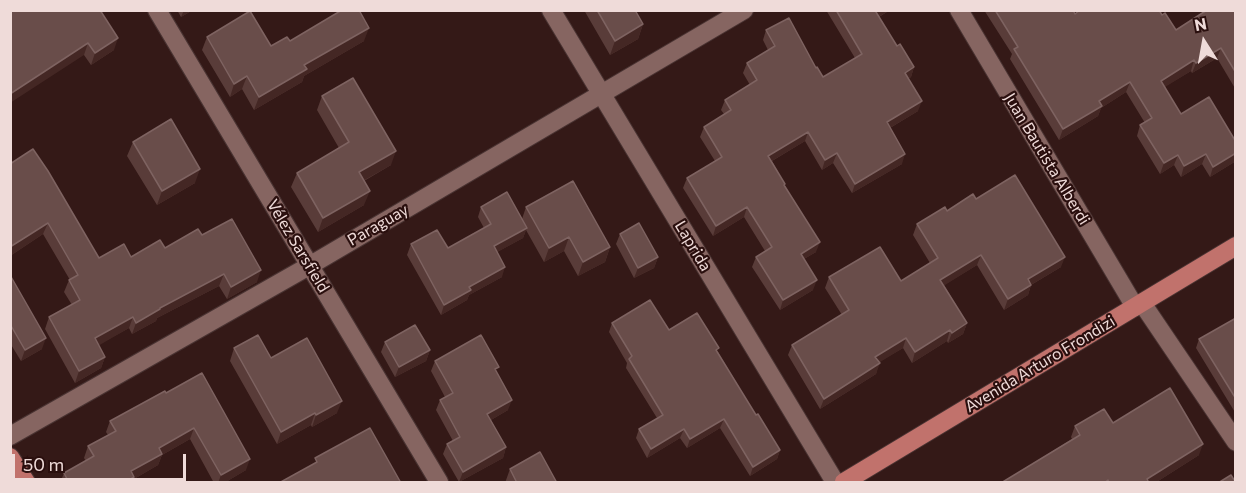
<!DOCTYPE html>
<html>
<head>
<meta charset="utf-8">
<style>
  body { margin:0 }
  #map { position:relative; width:1246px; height:493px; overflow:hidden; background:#341917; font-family:Commissioner,sans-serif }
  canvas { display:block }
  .frame { position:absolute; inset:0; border:12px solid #efdbd9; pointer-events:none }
  .north { position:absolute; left:1174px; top:12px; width:60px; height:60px; -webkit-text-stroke:4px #2a0f0e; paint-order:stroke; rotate:349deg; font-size:16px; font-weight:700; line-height:24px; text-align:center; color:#efdbd9 }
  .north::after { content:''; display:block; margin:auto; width:21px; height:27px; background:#efdbd9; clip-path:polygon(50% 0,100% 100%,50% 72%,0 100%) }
  .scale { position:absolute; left:12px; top:454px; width:174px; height:27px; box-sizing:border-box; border:3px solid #efdbd9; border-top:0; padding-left:8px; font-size:18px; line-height:21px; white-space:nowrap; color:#efdbd9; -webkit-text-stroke:4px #2a0f0e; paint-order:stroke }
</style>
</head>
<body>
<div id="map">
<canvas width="1246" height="493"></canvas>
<div class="frame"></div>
<div class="north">N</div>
<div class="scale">50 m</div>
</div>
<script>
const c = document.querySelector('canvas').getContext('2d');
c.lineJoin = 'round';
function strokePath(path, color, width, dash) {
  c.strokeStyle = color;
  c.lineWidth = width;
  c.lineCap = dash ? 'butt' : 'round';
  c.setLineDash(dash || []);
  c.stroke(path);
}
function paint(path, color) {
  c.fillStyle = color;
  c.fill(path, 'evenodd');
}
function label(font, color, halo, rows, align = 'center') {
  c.font = font + ' Commissioner,sans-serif';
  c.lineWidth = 4.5;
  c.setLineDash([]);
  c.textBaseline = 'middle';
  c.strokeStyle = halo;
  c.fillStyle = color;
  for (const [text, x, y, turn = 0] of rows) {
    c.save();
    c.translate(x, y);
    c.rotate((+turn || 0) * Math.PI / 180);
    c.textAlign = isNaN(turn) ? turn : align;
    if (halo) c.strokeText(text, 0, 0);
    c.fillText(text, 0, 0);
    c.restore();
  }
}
const minor = new Path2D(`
  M157,10l282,472
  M551,10l284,472
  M959,10l176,297
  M1142,303l94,139
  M10,436l299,-170 435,-256`);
const major = new Path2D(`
  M10,457l16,25
  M844,482l392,-236`);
strokePath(minor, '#493332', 20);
strokePath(major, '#493332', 20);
strokePath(minor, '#866561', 18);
strokePath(major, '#c1726c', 18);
paint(new Path2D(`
  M10,10l104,40 -23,15 -7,-10z
  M177,10h16l-12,7z
  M584,10h51l8,14 -5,15 -28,16z
  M826,10h64l-11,7 18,29 17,21 -3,10 -3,2 10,32 -28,17 12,36 -50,29 -19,-30 -11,7 -17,-29 -33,20 13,23v2l31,66 -12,7 9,31 -33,20 -28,-43 4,-10 9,-6 -21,-34 -31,19 -30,-48 4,-10 28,-17 -15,-24 4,-10 20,-13 -3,-4 4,-10 25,-15 -7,-12 4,-10 21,-13 -5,-10 3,-10 50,38 7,9 32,-19z
  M984,10h89l2,4 87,1 14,15 29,-18 -1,-2h32v80l-19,-32 -25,15 -1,-2 -27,16 17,27 55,28v19l-26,16 -8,-13 -21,13 -7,-12 -14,9 -23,-38 3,-11 5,-2 -19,-31 -25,16 -3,8 -39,24 -49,-81 2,-5z
  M207,37l64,9 19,-5h74l-60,35 -2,6 -48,28 -12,-21 -12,8 -28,-47z
  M322,96l69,69 -27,16v24l-46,27 -27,-45 6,-14 42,-25 -22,-38z
  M133,142l62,41 -38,22 -30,-49z
  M10,164l89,94 32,-1 34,-9 37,-13 55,47 -30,17 -8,-13 -62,32 -1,3 -24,13 -3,-6 -31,17 7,12 -4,11 -26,15 -30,-54 4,-12 23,-12 -8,-13 5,-12h1l-27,-46 -33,22z
  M976,199l85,68 -30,18 -3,10 -24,15 -27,-45 -33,20 23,38 -4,11 -15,9 -1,-2 -35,22 -9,-15 -24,14 -3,12 -56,35 -32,-54 4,-10 50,-30 -17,-27 4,-11 72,4 29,-18 -17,-28 4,-11z
  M481,207l41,12 4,-12 84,40 -5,15 -27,14 -14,-25 -20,11 -18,-32 -3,8 -26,14 5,25 -33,18 -2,5 -26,15 -34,-60 4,-11 37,4 36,-20 -6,-11z
  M620,234l38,23 -4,11 -20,10 -18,-34z
  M10,275l32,74 -21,12 -11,-18z
  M1236,318v96l-40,-66 3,-9z
  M612,323l57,7 49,22 38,63 24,35 -3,9 -27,17 -30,-48 -33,20 -7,-10 -33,20 -11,-20 3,-9 18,-11 -31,-50 1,-5 -18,-31z
  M385,342l45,8 -4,11 -31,16 -14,-25z
  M234,348l37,10 66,55 -25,14 -1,-2 -34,19 -47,-83z
  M435,361l62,12 11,37 -17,10 15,27 -3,11 -44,24 -16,-28 4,-10 6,-3 -17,-31 4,-10 5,-3 -14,-26z
  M166,393l80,77 -22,13h-10l-24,-44 -28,16 -4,10 -24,14 -2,4h-72l4,-10 22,-12 -2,-3 4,-12 20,-11 -2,-3 4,-11z
  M1113,423l86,32 -44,28h-154l71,-44 -1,-2 4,-11z
  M510,469l47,14h-52z`), '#593c39');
paint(new Path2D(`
  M184,10h9l-12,7z
  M877,10h13l-18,11 4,-9z
  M643,24l-5,15 -28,16 5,-14z
  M369,28l-5,13 -60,35 -2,6 -48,28 5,-13 45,-32z
  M118,38l-4,12 -23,15 4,-12z
  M88,43l-4,12 -74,48v-9z
  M1221,48l-4,10 -25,15 4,-10z
  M1194,60l-3,11 -34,21 4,-11z
  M914,67l-3,10 -10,6 4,-10z
  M247,76l-5,13 -12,8 4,-13z
  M1130,82l-4,10 -25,16 -3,8 -39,24 4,-11 36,-28z
  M922,101l-4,10 -35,21 4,-10z
  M808,132l-3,9 -40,24 3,-9z
  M396,151l-5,14 -37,21 5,-14z
  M837,153l-4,10 -11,7 3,-10z
  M1236,153v8l-26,16 3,-10z
  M905,154l-3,10 -50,29 3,-9z
  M1206,154l-4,10 -21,13 3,-11z
  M1178,155l-4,10 -14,9 4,-11z
  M200,169l-5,14 -38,22 5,-14z
  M370,191l-6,14 -46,27 5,-14z
  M747,207l-3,10 -31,19 3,-10z
  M48,223l-5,11 -33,22v-9z
  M527,228l-4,10 -33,18 4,-10z
  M569,237l-5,14 -20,11 5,-14z
  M820,242l-4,10 -19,11 4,-9z
  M610,247l-5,15 -27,14 5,-14z
  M981,255l-4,10 -40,25 3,-10z
  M658,257l-4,11 -20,10 4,-10z
  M1065,257l-4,10 -37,22 4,-10z
  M505,267l-3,10 -33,18 -2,5 -26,15 3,-10 25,-18z
  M261,270l-4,12 -30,17 4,-12z
  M224,274l-5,12 -62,32 -1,3 -24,13 4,-11 24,-15z
  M817,280l-4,10 -33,20 3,-10z
  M1031,285l-3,10 -24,15 4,-11z
  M133,317l-4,11 -38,22 4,-12z
  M967,323l-4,11 -15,9 4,-10z
  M950,330l-3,11 -35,22 3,-11z
  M46,338l-4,11 -21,12 4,-11z
  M906,338l-3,10 -31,19 3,-10z
  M430,350l-4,11 -31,16 4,-10z
  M105,357l-4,11 -26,15 4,-12z
  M880,363l-4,11 -56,35 4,-10z
  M512,400l-4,10 -24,14 3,-10z
  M342,401l-5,12 -25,14 4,-12z
  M315,413l-4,12 -34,19 4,-12z
  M724,419l-4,9 -33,20 3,-9z
  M194,428l-4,11 -28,16 -4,10 -24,14 -2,4h-8l7,-12 28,-23z
  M684,429l-4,9 -33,20 4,-9z
  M1203,444l-4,11 -44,28h-9l1,-4z
  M506,447l-3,11 -44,24 4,-10z
  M780,450l-3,9 -27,17 3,-9z
  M250,459l-4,11 -22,13h-6l3,-8z`), '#442724');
const building = new Path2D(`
  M10,10h90l18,28 -23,15 -7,-10 -78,51z
  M342,10h17l10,18 -65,37 3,4 -48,28 -12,-21 -13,8 -27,-47 43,-26 21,35 16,-9 3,4z
  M597,10h38l8,14 -28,17z
  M836,10h41l-1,2 21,34 3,-2 14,23 -9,6 17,28 -35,21 18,32 -50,30 -18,-31 -12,7 -17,-28 -40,24 17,28 -1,1 36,57 -19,12 16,26 -34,20 -27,-43 16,-10 -25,-40 -31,19 -29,-48 35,-21 -18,-30 27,-17 -6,-10 32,-20 -10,-17 28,-17 -9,-16 23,-12 27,50 1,-1 6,10 39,-23z
  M995,10h78l2,4 5,-4h79l3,5 3,-2 11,17 31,-20h29v63l-15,-25 -25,15 -2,-3 -33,21 20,33 28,-17 27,45v11l-23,14 -7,-13 -22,12 -6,-11 -14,8 -24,-38 12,-7 -22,-36 -31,19 3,5 -39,23 -49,-80 4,-2z
  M353,78l43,73 -37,21 11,19 -47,27 -26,-45 52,-31 -27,-46z
  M171,119l29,50 -38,22 -29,-49z
  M33,149l15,22 51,87 25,-14 7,13 29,-17 5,8 33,-19 4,6 30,-16 29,51 -30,17 -7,-13 -64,34v1l-24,14 -3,-6 -38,21 10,19 -26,14 -30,-54 31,-17 -11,-20 9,-5 -30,-52 -38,24v-83z
  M1015,175l50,82 -37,22 3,6 -23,14 -27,-44 -41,25 27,43 -15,10 -2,-3 -35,22 -9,-14 -31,19 5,6 -56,36 -32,-54 57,-35 -20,-33 51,-30 21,34 37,-23 -21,-34 28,-17 2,4 26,-17 3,5z
  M573,181l37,66 -27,15 -14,-25 -20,11 -23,-41z
  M507,192l20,36 -33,18 11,21 -36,20 2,3 -27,15 -33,-61 26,-14 11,18 43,-24 -10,-17z
  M639,223l19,34 -20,11 -18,-34z
  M10,275l36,63 -21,12 -15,-26z
  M650,300l19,30 28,-17 22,35 -3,2 40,65 2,-1 22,36 -27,17 -29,-48 -34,20 -6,-10 -33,20 -12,-20 24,-14 -34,-56 3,-3 -20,-33z
  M1236,318v81l-37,-60z
  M415,325l15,25 -31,17 -14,-25z
  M258,335l13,23 36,-20 35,63 -26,14 -1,-2 -34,19 -47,-84z
  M481,335l18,32 -4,2 17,31 -25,14 19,33 -43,25 -16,-28 13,-7 -20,-37 13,-7 -18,-32z
  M202,373l48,86 -29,16 -27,-47 -35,20 3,6 -31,17 3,6 -10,6h-55l-5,-10 30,-17 -6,-10 28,-15 -6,-10 55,-30 1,2z
  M1170,388l33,56 -56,35 2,4h-40l-1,-3 -4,3h-103l79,-48 -5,-9 29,-17 9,14z
  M370,428l31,55h-122l38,-21 -2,-4z
  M540,452l17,31h-40l-7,-14z
  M1231,475l5,8h-18z`);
paint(building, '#694d4a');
strokePath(building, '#7e6361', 1.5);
label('16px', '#efdbd9', '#2a0f0e', [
  ["Juan Bautista Alberdi",1047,159,59],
  ["Paraguay",378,225,-30],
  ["Vélez Sarsfield",298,246,59],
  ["Laprida",693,246,59],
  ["Avenida Arturo Frondizi",1040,364,-31]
]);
</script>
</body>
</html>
